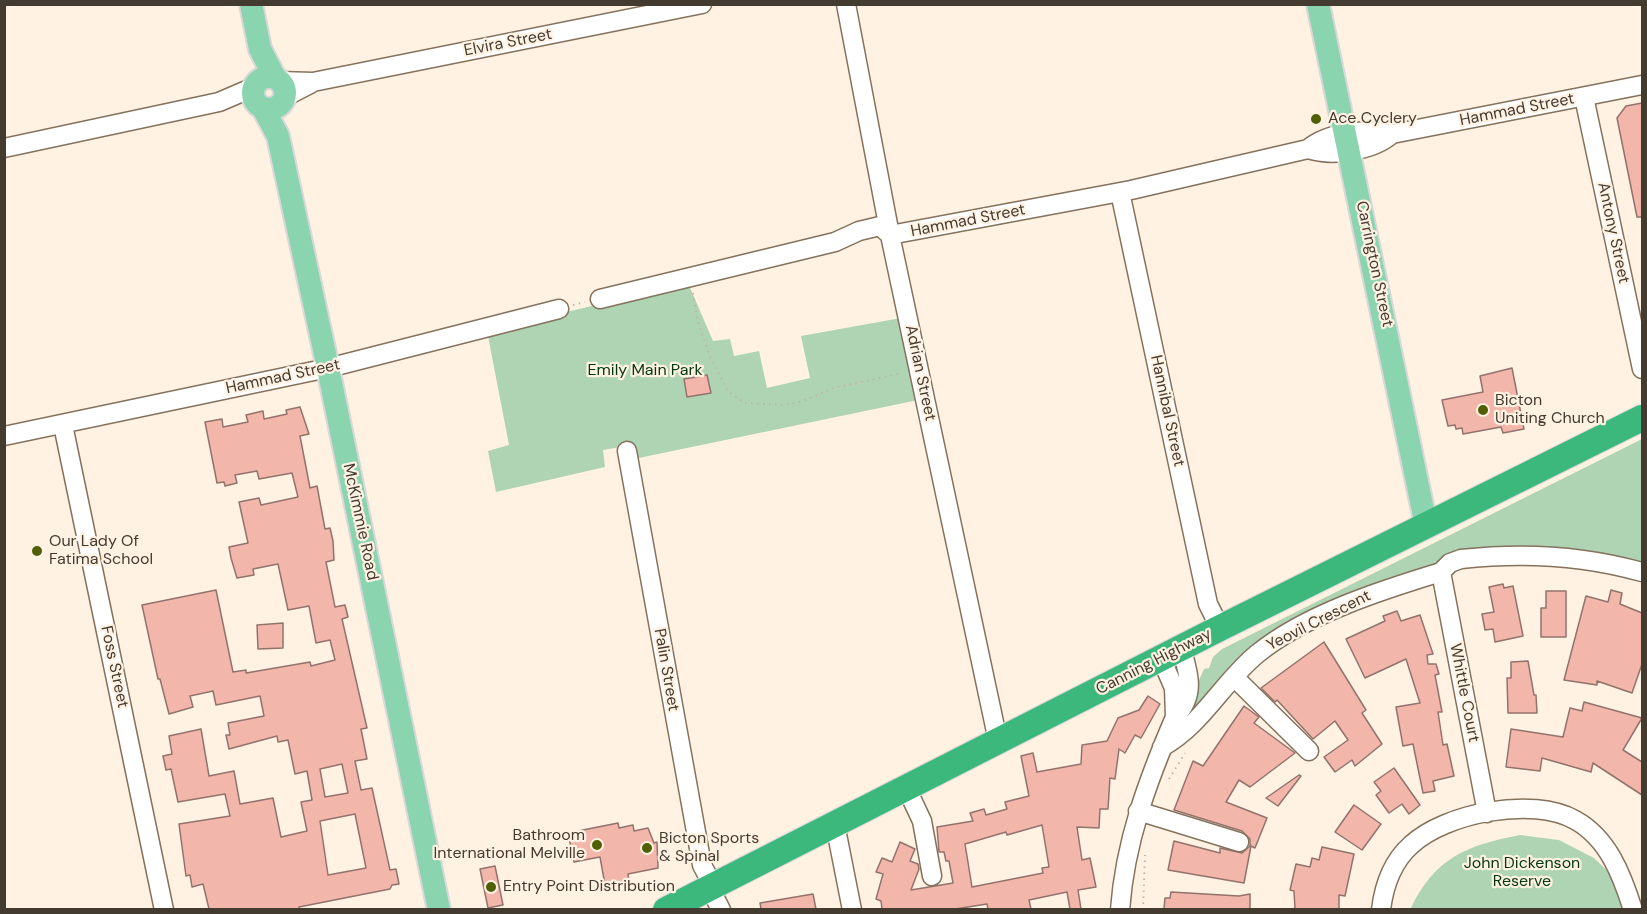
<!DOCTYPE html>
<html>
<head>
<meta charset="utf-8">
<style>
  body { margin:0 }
  #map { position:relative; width:1647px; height:914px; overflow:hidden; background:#fff2e3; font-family:"DM Sans",sans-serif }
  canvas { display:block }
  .frame { position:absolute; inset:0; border:6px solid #433a30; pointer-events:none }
</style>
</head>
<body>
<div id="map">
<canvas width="1647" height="914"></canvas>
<div class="frame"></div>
</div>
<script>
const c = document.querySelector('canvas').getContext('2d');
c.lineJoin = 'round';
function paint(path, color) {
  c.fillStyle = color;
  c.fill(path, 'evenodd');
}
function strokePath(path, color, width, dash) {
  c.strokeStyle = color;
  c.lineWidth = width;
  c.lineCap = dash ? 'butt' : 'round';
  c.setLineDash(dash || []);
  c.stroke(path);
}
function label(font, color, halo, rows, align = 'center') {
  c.font = font + ' "DM Sans",sans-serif';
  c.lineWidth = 4.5;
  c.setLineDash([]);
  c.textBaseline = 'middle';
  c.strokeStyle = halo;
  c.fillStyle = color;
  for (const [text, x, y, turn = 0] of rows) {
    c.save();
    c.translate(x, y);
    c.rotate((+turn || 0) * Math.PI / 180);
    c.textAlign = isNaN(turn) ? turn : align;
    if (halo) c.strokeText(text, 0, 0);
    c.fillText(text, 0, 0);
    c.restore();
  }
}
paint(new Path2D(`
  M688,283l25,58 17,-2 4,17 25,-5 8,37 43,-10 -9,-42 100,-18 17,82 -284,59 -2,-14 -29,5 2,17 -109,25 -8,-41 21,-6 -22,-114z
  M1642,439v126l-197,-8 -21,12 -102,41 -137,111 1,-12 18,-40 5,-1 4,-11 9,-8z
  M1520,835l39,5 35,18 28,27 5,25h-217c24,-52 57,-65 110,-75z`), '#aed4b4');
const building = new Path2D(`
  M1642,103v114h-5l-20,-99 9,-12z
  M1512,368l12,61 -21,4 -2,-6 -38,7 -1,-6 -6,1 -1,-4 -7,1 -6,-26 41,-8 -3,-16z
  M707,375l4,18 -24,4 -3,-18z
  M300,407l9,27 -9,2 10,52 7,-2 8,43 5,-1 3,13 1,19 -8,2 9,45 10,-2 3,12 -6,2 25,109 -6,1 6,30 -12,2 6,29 11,-2 18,82 6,-1 3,15 -7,1 -2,4 -91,18v2h-90l-6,-25 -11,3 -2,-12 -4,1 -7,-52 51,-8 -5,-22 -47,8 -7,-33 -5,1 -3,-14 9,-2 -3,-18 32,-7 8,47 25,-5 6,33 33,-6 8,39 26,-6 -6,-29 11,-2 -5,-29 -12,3 -7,-34 -10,2 -1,-6 -48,13 -3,-14h4l-2,-12 36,-7 -4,-20 -44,9 -3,-14 -23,5 3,11 -24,7 -9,-35h-2l-16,-74 74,-15 17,82 13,-2v3l64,-11 1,4 24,-6 -5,-20 -14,3 -7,-37 -21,4 -10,-46 -25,5 1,6 -17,3 -6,-20 -2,-11 19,-4 -9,-41 20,-4 2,7 37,-8 -6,-24 -33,6 -2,-8 -22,4 2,8 -12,3 -1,-4 -7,1 -12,-61 17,-3 1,8 25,-5 -2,-7 17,-4 1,8 23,-5 -1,-4zM342,764l6,29 -23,4 -5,-28zM355,814l11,54 -38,7 -8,-54z
  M1503,584l1,4 9,-2 10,50 -28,6 -2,-13 -8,1 -3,-16 12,-2 -5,-25z
  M1611,590l11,3 -2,11 22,9v51l-10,29 -35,-12v4l-33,-5 22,-84 22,6z
  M1546,591h20v46h-25v-29h5z
  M1397,611l4,10 19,-6 13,39 -6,1 1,9h8l3,10 -4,1 7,37h-4l5,33 4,-1 7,32 -21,5 2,10 -12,2 -10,-49 -10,2 -7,-39 24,-4 -14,-44 -41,19 -19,-39 39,-18 -2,-5z
  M283,623v25l-25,1 -1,-24z
  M1324,642l42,68 -4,3 20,31 -27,22 -3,-6 -17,12 -11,-15 24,-17 -13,-19 -22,18 -36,-39 -2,2 -14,-14z
  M1528,661l6,34h2l1,18h-29l-1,-35h4v-16z
  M1148,696l12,8 -19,34 -6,-3 -10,18 -6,-4 -4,30 -5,-1 -2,31h-8l-1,19 -22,-1 5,33 8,-2 6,29 -18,3 3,19h-11l-3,-17 -38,8 2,9h-43l-1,-5 -32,5h-73l-1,-8 -5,-2 7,-25 -7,-2 6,-14 10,4 8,-20 15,7 -5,12 8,3 1,5 -8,21 42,-7 -4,-22h-3l-2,-9h-5l-2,-25 36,-6 -3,-8 14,-4 2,6 21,-6 -2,-7 24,-6 -8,-40 12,-3 4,19 44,-8 1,-19 25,-4 11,-23 21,-8zM1042,825l7,42 -7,1 1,5 -71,14 -7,-43 41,-12 1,3z
  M1584,702l58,16 -19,32 19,12v33l-49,-32 -2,9 -49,-14 -2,13 -34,-4 5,-38 52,8 7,-29 12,3z
  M1244,706l15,11 -5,6 41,30 -45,34 -11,-7 -13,22 41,16 -12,30 -4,-2 -7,37 -76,-13 6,-29 46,12v-5l22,5 8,-7v-7l-8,-8 -68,-21 19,-49 10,5z
  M1394,768l26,37 -11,9 -7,-10 -13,9 -13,-18 5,-4 -7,-9z
  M1299,775l2,1 -23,30 -12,-8z
  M1354,805l27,19 -19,26 -27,-18z
  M618,823l1,5 14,-3 1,6 14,-3 6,15 3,-1 1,26 -30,6 1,6 -24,5 -5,-28 -26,5 -6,-29z
  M1322,847l32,7 -9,42 -6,-1v14h-44l-1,-18 -4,-1 6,-26 14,3 2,-9 7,2z
  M495,866l8,39 -15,3 -8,-39z
  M1171,892l68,4 11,-2v15h-86l1,-11h5z
  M813,894l3,15h-55l-1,-6z`);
paint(building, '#f3b6aa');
strokePath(building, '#92736c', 1.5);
const minor = new Path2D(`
  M846,4l44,231 108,506
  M279,81l34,1 389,-78
  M285,97l27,-14
  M1584,97l58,272
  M4,148l215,-46 35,-15
  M1308,149c24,8 65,2 84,-15
  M1120,192l88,412 12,24
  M600,299l235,-57 24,-11 21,-5 10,9 241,-45 177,-41c20,-17 59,-21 84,-15l250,-49
  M63,425l101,485
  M4,436l324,-68 231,-59
  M627,451l75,414 11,21
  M1441,572l46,241
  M1441,572l9,-9 11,-4c63,-7 121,-4 181,13
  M1161,658l13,30 1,29
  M1234,677l75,74
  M1162,747c40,-22 60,-64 95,-93 49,-40 125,-64 184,-82
  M906,787l16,34 10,55
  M1138,811l101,31
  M835,824l17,86
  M710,888l11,22
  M1120,910c5,-69 28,-130 55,-193 21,-22 14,-43 6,-70
  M1381,910c3,-25 11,-48 30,-65 34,-32 122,-49 164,-25 33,18 47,55 58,90`);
const major = new Path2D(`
  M251,4l9,45 15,29
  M1318,4l108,521
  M253 93a16 16 0 1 1 32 0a16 16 0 1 1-32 0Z
  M263,108l15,28 50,232 111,542`);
const highway = new Path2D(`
  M666,910l554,-282 422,-210`);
strokePath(minor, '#85725c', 21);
strokePath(major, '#d9d8d6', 26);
strokePath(highway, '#d9d8d6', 28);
strokePath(new Path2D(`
  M693,293l5,29 12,35 18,34 16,12 41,2 18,-4 31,-13 68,-15
  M573,305l12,-3
  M1169,779l16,-26
  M1143,910l2,-55`), '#c0b4a7', 2, [1.5, 4.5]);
strokePath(minor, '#fff', 18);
strokePath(major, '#8ad4b0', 22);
strokePath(highway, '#3cb87c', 26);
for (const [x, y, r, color] of [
  [1316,119,6,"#505f02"],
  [1483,410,6,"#505f02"],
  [37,551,6,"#505f02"],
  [597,845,6,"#505f02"],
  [647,848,6,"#505f02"],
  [491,887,6,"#505f02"]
]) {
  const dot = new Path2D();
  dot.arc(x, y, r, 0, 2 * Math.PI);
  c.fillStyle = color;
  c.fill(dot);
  strokePath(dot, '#fff2e3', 2);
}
label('16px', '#433a30', '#fff2e3', [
  ["Elvira Street",508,43,-11],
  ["Hammad Street",1517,110,-11],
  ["Hammad Street",968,221,-11],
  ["Antony Street",1613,233,78],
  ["Carrington Street",1374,264,78],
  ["Adrian Street",920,373,78],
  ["Hammad Street",283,377,-12],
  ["Hannibal Street",1167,411,78],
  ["McKimmie Road",360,522,78],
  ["Yeovil Crescent",1319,621,-27],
  ["Canning Highway",1154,662,-27],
  ["Foss Street",114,667,78],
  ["Palin Street",666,670,80],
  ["Whittle Court",1464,693,79]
]);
label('16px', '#433a30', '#fff2e3', [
  ["Ace Cyclery",1328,119],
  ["Bicton",1495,401],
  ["Uniting Church",1495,419],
  ["Our Lady Of",49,542],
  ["Fatima School",49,560],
  ["Bathroom",585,836,"right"],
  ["International Melville",585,854,"right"],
  ["Bicton Sports",659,839],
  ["& Spinal",659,857],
  ["Entry Point Distribution",503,887]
], 'left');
label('16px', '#003713', '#fff2e3', [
  ["Emily Main Park",645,371],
  ["John Dickenson",1522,864],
  ["Reserve",1522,882]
]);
</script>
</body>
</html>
